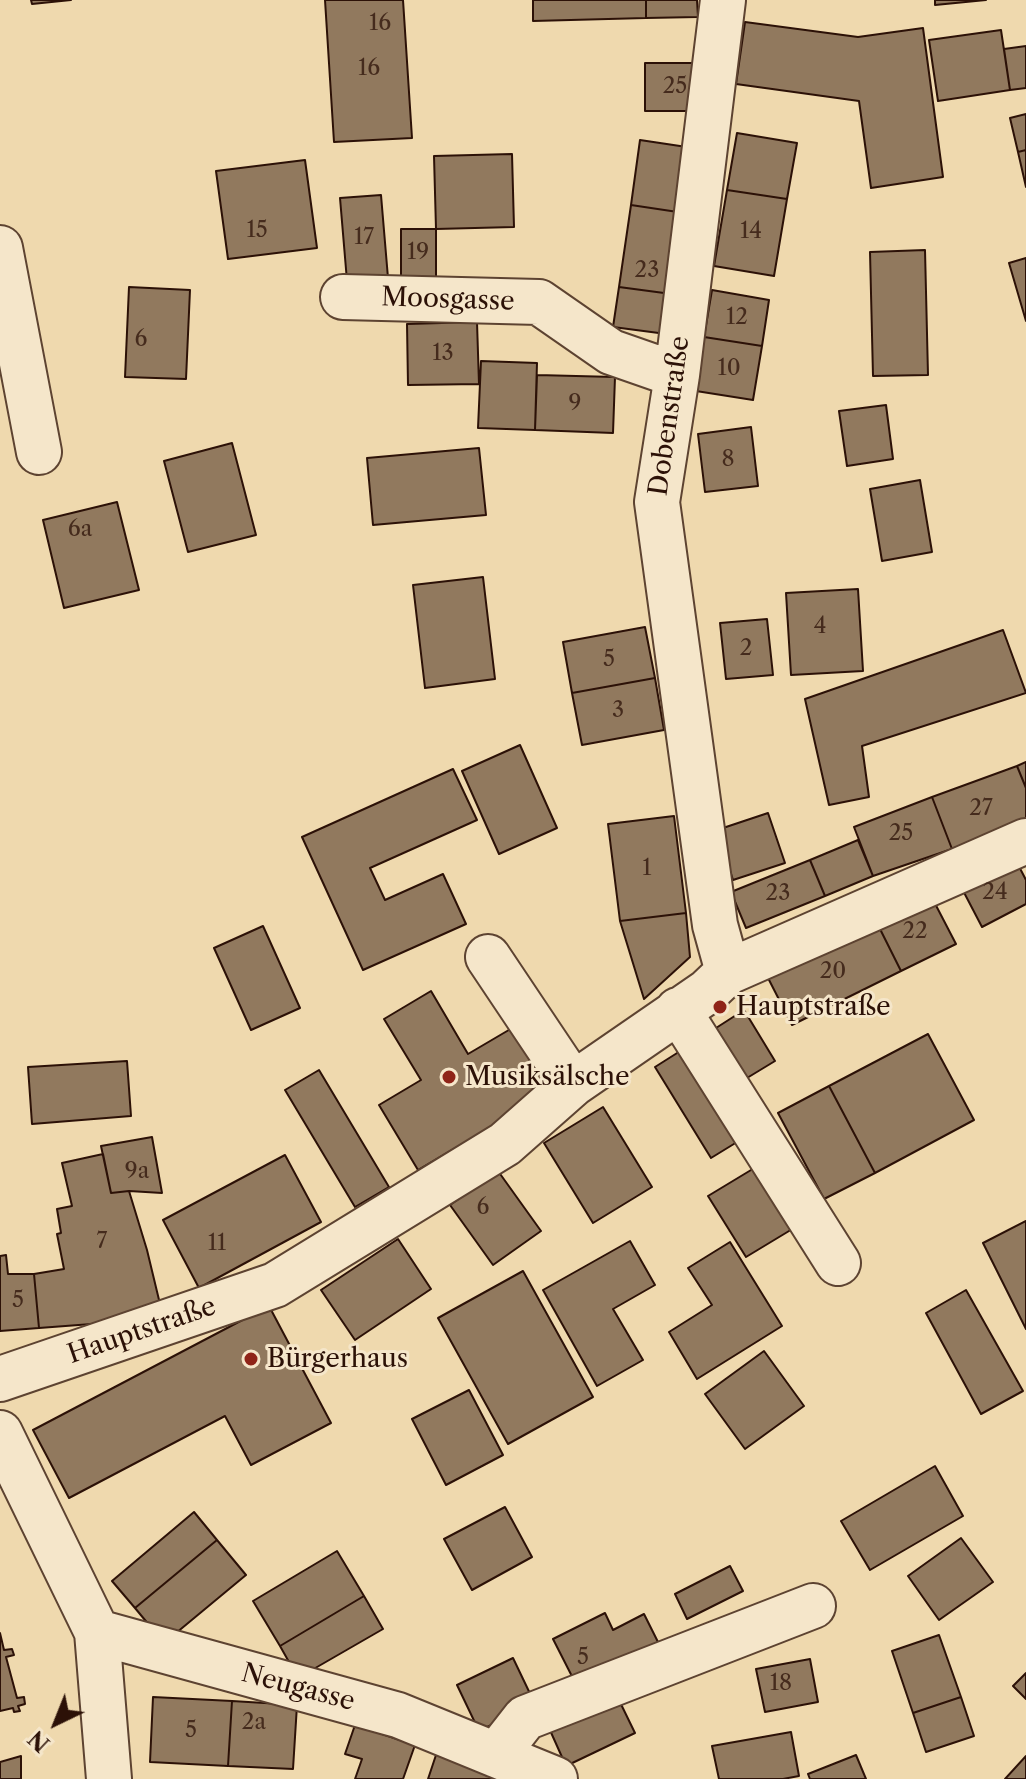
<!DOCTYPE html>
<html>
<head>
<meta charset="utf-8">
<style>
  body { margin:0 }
  #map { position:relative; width:1026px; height:1779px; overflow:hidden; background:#efd9ae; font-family:"Libre Caslon Text",serif }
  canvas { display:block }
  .north { position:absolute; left:16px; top:1683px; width:80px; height:80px; -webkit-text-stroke:6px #f5e6ca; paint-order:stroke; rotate:223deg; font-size:22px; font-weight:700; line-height:32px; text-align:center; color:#2c1107 }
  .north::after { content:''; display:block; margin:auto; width:28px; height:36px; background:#2c1107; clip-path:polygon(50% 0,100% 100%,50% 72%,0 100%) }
</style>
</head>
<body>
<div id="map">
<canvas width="1026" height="1779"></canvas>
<div class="north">N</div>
</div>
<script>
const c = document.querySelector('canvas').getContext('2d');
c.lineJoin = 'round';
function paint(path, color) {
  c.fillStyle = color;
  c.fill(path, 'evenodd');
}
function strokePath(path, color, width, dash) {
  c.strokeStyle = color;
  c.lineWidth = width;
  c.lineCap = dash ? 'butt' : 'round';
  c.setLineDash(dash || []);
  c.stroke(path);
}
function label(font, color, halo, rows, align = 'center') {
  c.font = font + ' "Libre Caslon Text",serif';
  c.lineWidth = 6;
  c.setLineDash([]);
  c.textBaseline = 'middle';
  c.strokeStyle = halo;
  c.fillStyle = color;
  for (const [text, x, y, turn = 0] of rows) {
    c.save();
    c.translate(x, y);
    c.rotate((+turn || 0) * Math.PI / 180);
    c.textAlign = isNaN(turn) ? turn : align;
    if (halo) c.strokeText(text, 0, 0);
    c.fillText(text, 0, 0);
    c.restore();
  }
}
const building = new Path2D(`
  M31,0h40l-39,4z
  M325,0h78l9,138 -78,4z
  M533,0h113v18l-113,3z
  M646,0h51l1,17 -52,1z
  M935,0h51l-51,5z
  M745,22l113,15 65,-9 20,149 -72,11 -12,-87 -123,-17z
  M1001,30l9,60 -72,11 -9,-61z
  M1026,46v42l-16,2 -6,-41z
  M645,63h60l-1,48h-59z
  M1026,114v36l-8,2 -8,-34z
  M737,133l60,10 -10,56 -60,-9z
  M640,140l60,9 -9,65 -60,-9z
  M1026,150v37l-8,-35z
  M512,154l2,73 -78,2 -2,-73z
  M305,160l12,88 -89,11 -12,-88z
  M727,190l60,9 -13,77 -60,-10z
  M381,195l7,83 -41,3 -7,-83z
  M631,205l60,9 -12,81 -60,-8z
  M401,229h35v49l-35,-1z
  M925,250l3,125 -55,1 -3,-124z
  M1026,258v63l-17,-58z
  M129,287l61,3 -4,89 -61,-2z
  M619,287l60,8 -5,40 -61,-8z
  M712,290l57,10 -7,46 -58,-9z
  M477,322l2,62 -71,1 -1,-61z
  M704,337l58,9 -9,54 -57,-9z
  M481,361l56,2 -2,67 -57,-2z
  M537,375l78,2 -2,56 -78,-3z
  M886,405l7,54 -46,7 -8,-55z
  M751,427l7,59 -53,6 -7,-58z
  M232,443l24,92 -68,17 -24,-91z
  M479,448l7,67 -113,10 -6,-67z
  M920,480l12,72 -50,9 -12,-72z
  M117,502l22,88 -75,18 -21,-88z
  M483,577l12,102 -70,9 -12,-103z
  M858,589l5,82 -72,4 -5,-82z
  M767,619l6,56 -47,4 -6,-56z
  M645,627l10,51 -83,15 -9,-51z
  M1003,630l23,63 -164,53 7,51 -40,8 -24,-106z
  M655,678l9,52 -82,15 -10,-52z
  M520,745l37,83 -58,26 -37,-83z
  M1026,762v26l-9,-22z
  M1017,766l9,22v33l-74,28 -20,-52z
  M453,769l24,51 -107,48 15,32 58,-26 23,50 -103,46 -61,-133z
  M932,797l20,52 -79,27 -19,-49z
  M768,813l17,50 -52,17 -16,-50z
  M674,816l12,97 -66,8 -12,-97z
  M858,840l15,36 -48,20 -15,-36z
  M1012,853l14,27v24l-44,23 -24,-46z
  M810,860l15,36 -79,32 -15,-36z
  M929,892l27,52 -55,27 -26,-52z
  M686,913l4,44 -46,42 -24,-78z
  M875,919l26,52 -109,54 -26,-51z
  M263,926l37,82 -49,22 -37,-82z
  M431,991l37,63 51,-30 38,64 -139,82 -39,-65 42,-25 -37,-61z
  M744,1010l31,51 -28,17 -31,-50z
  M928,1034l46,86 -99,53 -46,-87z
  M685,1048l57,91 -31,19 -56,-91z
  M127,1061l4,55 -99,8 -4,-57z
  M319,1070l70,117 -34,20 -70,-117z
  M829,1086l46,87 -51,26 -46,-86z
  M603,1107l49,80 -59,36 -49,-80z
  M152,1137l10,56 -33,-2 -18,2 -10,-47z
  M103,1154l8,39 18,-2 18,59 13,54 -55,19 -66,5 -5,-54 30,-5 -7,-35 4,-1 -4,-24 15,-3 -10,-43z
  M285,1155l36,67 -122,66 -36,-68z
  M756,1167l38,61 -48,29 -38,-61z
  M498,1171l43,60 -48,34 -43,-60z
  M1026,1221v108l-43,-86z
  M398,1239l33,50 -76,51 -34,-50z
  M630,1241l25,44 -42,24 30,51 -46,26 -54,-96z
  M730,1242l52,84 -85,53 -28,-47 43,-27 -24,-37z
  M6,1255l2,19h26l5,54 -39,3v-75z
  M523,1271l70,126 -85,47 -70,-126z
  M966,1290l57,101 -42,23 -55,-101z
  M269,1306l62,117 -80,42 -26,-49 -156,82 -36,-68z
  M764,1351l40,55 -59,43 -40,-55z
  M469,1390l34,65 -57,30 -34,-66z
  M935,1466l28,50 -93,54 -29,-49z
  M505,1507l27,50 -60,33 -28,-51z
  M194,1512l23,28 -82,68 -23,-27z
  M961,1538l32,44 -54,38 -31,-44z
  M217,1540l29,35 -82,68 -29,-35z
  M337,1551l27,45 -84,50 -27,-45z
  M730,1566l13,25 -56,28 -12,-25z
  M364,1596l19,33 -85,49 -18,-32z
  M605,1613l8,17 31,-16 20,40 -82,42 -29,-57z
  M0,1633l4,17 8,-1 2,6 -8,2 11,41 7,-1 1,7 -7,2 2,5 -6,1 -1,-4 -13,3z
  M939,1635l22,62 -48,16 -21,-62z
  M513,1658l22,46 -56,27 -22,-46z
  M810,1659l8,43 -53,10 -9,-43z
  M1026,1673v26l-13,-13z
  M617,1696l18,37 -69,33 -17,-38z
  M153,1697l79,4 -4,65 -78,-4z
  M961,1697l13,39 -48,16 -13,-39z
  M232,1701l65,4 -4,64 -65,-3z
  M355,1725l60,20 -12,34h-48l7,-20 -17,-5z
  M791,1732l8,44 -16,3h-64l-7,-33z
  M437,1752l57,18 -3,9h-63z
  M856,1755l10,24h-56l-2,-5z
  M21,1756v23h-21v-17z
  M1026,1756v23h-21z`);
paint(building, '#91795e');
strokePath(building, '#2c1107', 2);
const minor = new Path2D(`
  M723,0l-46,375 -20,127 58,423 13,47
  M0,248l39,204
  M343,297l196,5 72,50 66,23
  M488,957l85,127
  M678,1010l160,253
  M0,1379l275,-94 230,-141 68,-60 135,-93 20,-19 298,-131
  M0,1433l97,199 12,147
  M97,1632l301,83 157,64
  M496,1755l29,-37 288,-112`);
strokePath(minor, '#5d4331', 48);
strokePath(minor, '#f5e6ca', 44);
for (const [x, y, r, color] of [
  [720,1007,8,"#8f2418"],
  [449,1077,8,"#8f2418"],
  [251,1359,8,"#8f2418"]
]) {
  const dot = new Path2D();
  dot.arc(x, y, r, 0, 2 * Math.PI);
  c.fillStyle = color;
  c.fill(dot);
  strokePath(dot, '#f5e6ca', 3);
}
label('22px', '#452b1d', null, [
  ["16",380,24],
  ["16",369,69],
  ["25",675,87],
  ["15",257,231],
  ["14",751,232],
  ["17",364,238],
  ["19",418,253],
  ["23",647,271],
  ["12",737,318],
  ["6",141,340],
  ["13",443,354],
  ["10",729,369],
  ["9",575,404],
  ["8",728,460],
  ["6a",80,530],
  ["4",820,627],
  ["2",746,649],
  ["5",609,660],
  ["3",618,711],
  ["27",981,809],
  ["25",901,834],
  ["1",647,869],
  ["24",995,893],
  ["23",778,894],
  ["22",915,932],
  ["20",833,972],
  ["9a",137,1172],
  ["6",483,1208],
  ["7",102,1242],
  ["11",217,1244],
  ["5",18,1301],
  ["5",583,1658],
  ["18",781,1684],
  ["2a",254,1723],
  ["5",191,1731]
]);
label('26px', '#2c1107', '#f5e6ca', [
  ["Moosgasse",448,300,2],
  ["Dobenstraße",670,416,-82],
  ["Hauptstraße",142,1331,-19],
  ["Neugasse",298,1688,15]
]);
label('26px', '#2c1107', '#f5e6ca', [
  ["Hauptstraße",736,1007],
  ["Musiksälsche",465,1077],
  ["Bürgerhaus",267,1359]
], 'left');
</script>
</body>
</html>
